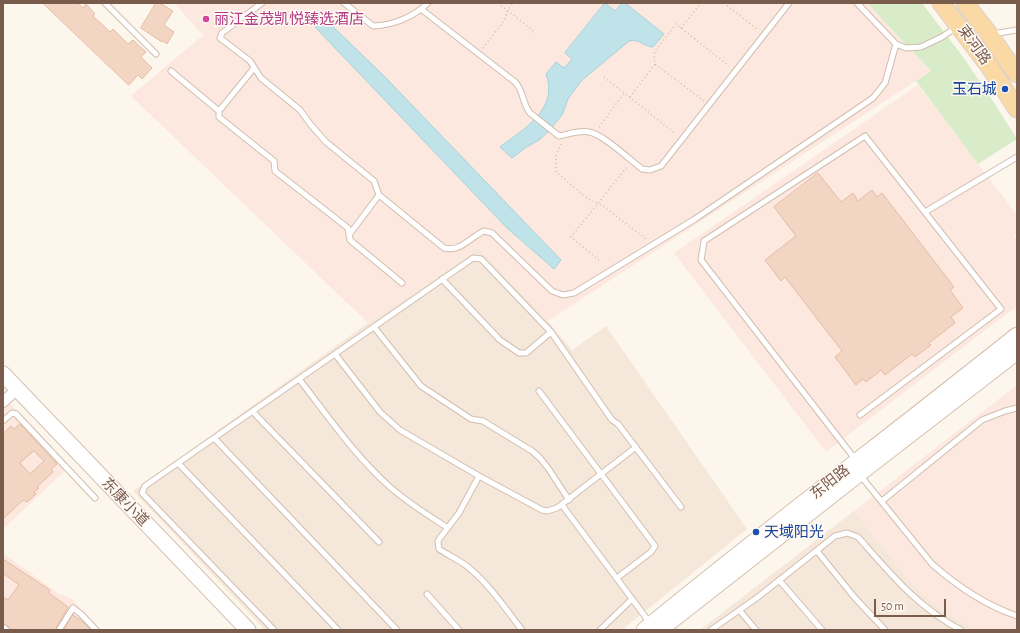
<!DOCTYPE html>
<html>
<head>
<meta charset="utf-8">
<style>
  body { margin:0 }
  #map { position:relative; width:1020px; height:633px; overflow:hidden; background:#fdf6ec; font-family:"Alegreya Sans",sans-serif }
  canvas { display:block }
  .frame { position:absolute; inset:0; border:4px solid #7a5c4d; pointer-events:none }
  .scale { position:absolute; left:874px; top:599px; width:72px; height:18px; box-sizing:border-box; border:2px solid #7a5c4d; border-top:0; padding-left:5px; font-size:12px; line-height:14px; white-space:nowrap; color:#7a5c4d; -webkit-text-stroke:3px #fffaf3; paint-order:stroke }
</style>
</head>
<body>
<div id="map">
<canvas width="1020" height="633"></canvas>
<div class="frame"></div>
<div class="scale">50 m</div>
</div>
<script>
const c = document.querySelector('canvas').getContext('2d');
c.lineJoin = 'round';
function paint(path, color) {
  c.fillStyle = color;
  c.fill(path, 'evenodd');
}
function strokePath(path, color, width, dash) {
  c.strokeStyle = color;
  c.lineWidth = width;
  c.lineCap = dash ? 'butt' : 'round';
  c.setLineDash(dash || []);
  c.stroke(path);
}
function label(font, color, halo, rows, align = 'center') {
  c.font = font + ' "Alegreya Sans","Noto Sans SC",sans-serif';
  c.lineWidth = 3;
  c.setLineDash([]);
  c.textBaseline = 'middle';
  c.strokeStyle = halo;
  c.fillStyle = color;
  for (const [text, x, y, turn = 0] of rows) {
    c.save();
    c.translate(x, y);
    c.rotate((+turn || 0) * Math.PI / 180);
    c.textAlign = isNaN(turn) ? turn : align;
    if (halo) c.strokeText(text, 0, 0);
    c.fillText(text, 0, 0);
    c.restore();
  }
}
paint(new Path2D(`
  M479,248l69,73 24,29 34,-24 141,203 -125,101h-357l-132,-139 235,-168z
  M854,511l53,66 16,17 21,17 32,19h-276z`), '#f5e8da');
paint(new Path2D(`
  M174,3h693l64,68 -383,250 -69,-73 -111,75 -237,-227 72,-61z
  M918,85l99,130v18l-3,3 3,4v66l-191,146 -152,-199z
  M1017,385v245h-41l-32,-19 -21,-17 -16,-17 -53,-66z
  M10,403l60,63 -67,63v-119z
  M3,553l56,41 12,4 30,32h-98z`), '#fde8e0');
paint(new Path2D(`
  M867,3h55l41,54 28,41 26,41 -39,25 -62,-83 15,-10z`), '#d8ecc9');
const water = new Path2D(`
  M605,3l10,8 7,-8h3l39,31 -11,13c-9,0 -14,-9 -24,-6l-48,40 -13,18 -6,16 -14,17 -9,8 -14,8 -13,10 -12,-11c24,-18 59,-38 46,-73l10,-12 8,6 8,-9 -7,-6z
  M324,18l60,58 177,184 -7,9 -47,-41 -192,-201z`);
paint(water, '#bfe3e8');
strokePath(water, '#a5d3da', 1);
const building = new Path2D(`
  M43,3h35l5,5 3,-4 9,10 -2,2 17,16 3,-3 15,15 5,-4 13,12 -5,5 11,11 -10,11 -4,-4 -9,10z
  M156,3h4l13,8 -9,14 10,7 -7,12 -4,-3 -1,1 -21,-14z
  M818,173l23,29 12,-9 5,8 14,-11 5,7 5,-4 72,94 -4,3 13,18 -12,9 4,6 -26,20 2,2 -16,12 -3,-3 -27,21 -4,-5 -15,12 -3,-3 -7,6 -21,-28 7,-6 -57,-74 -4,4 -16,-21 31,-24 -22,-29z
  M20,424l37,40 -6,5 2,3 -16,15 2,1 -5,4 2,2 -9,8 -4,-2 -20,19v-85l8,-8 3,3zM34,451l10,10 -14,13 -10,-11z
  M3,559l47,31 -1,3 19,14 -13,23h-43l-3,-3 -6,-4v-26l5,3 11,-15 -16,-12z
  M73,615l9,6 9,9h-27z`);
paint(building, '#f3d5c3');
strokePath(building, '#e6bba3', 1);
const lane = new Path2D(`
  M105,3l51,51
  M262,3l-40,30 -2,5 30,23 11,17 39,32 11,15 15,17 48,39 5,14 65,53c17,4 25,-10 40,-17l8,2 60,58 11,4 11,-2 121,-74 178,-121 12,-15 11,-39
  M344,3l29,23c21,-1 40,-9 55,-23
  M857,3l39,41 10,4 15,-1 21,-10 13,-9
  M421,9l94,73c9,9 7,21 15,31l29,23c10,-2 21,-6 30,-4 14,2 41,28 53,37l8,1 11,-4 128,-163
  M992,34l25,-4
  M171,71l48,40v6l55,44 1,10 73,57 2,12 52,43
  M219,111l35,-43
  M925,212l92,-55
  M349,235l30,-40
  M442,279l58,61 19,13h7l25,-21
  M374,327l47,59 50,33 12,2 49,30 8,7 8,10 21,32
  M335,354l45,58 20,18 79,46 63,34 5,1 10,-3 79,-61
  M299,379c29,37 56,77 91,108 18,16 38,28 58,41
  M539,391l116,155 -4,6 -34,26
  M253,412l126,130
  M3,421l9,-8 4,1 79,84
  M215,439l182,191
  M855,459l-154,-199 3,-19 161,-105 136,173 -141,106
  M179,464l159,166
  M860,475l72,89c25,22 53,41 85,52
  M479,476l-20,37 -19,25 -2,3 1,8c9,6 20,11 29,18 21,17 37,41 54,63
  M882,501l100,-81 23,-9 12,-3
  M562,505l88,118
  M817,551l38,47 30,32
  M779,580l43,50
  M427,594l32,36
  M740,611l16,19
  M3,627l4,3
  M59,630l14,-22 8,6 15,16
  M274,630l-132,-137 3,-7 328,-228 8,1 3,3 67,70 61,88 6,4 63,83
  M600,630l32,-31
  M711,630l47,-33 77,-61 12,-3 11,4c31,35 60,71 103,93`);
const street = new Path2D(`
  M3,402l14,-13`);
const secondary = new Path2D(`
  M3,374l245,256
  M644,630c123,-101 249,-196 373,-295
  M660,630l199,-156 158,-122`);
const primary = new Path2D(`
  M941,3l48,63 28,43
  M965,3l21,27 31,44`);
strokePath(lane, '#d1beb0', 7);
strokePath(street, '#d1beb0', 12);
strokePath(secondary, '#d6c0b0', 17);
strokePath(primary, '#dad1cd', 19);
strokePath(new Path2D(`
  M498,3l38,30
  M724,3l34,27
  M681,28l20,-25
  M483,48l21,-27 4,-11 5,-7
  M604,77l72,57
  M630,97l25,-33
  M704,101l-49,-37 -1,-9 1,-4 21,-27 53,42
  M599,127l25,-34
  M561,144l-5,11v17l32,27 15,7 43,33
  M599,260l-28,-23 56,-70`), '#d9b8a5', 1.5, [1, 3]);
strokePath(lane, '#fff', 5);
strokePath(street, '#fff', 10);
strokePath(secondary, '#fff', 15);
strokePath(primary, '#fbd9a5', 17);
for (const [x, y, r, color] of [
  [206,19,4,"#d1479c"],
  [1005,89,4,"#1a4fb4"],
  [756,532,4,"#1a4fb4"]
]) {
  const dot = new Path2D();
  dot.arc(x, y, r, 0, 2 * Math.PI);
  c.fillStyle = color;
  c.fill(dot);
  strokePath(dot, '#fffaf3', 1.5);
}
label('15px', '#b23c85', '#fffaf3', [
  ["丽江金茂凯悦臻选酒店",214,19]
], 'left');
label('15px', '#7a5c4d', '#fffaf3', [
  ["束河路",974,45,54],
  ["东阳路",830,482,-38],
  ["东康小道",125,502,46]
]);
label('15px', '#164399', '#fffaf3', [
  ["玉石城",997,89],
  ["天域阳光",764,532,"left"]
], 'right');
</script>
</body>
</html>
